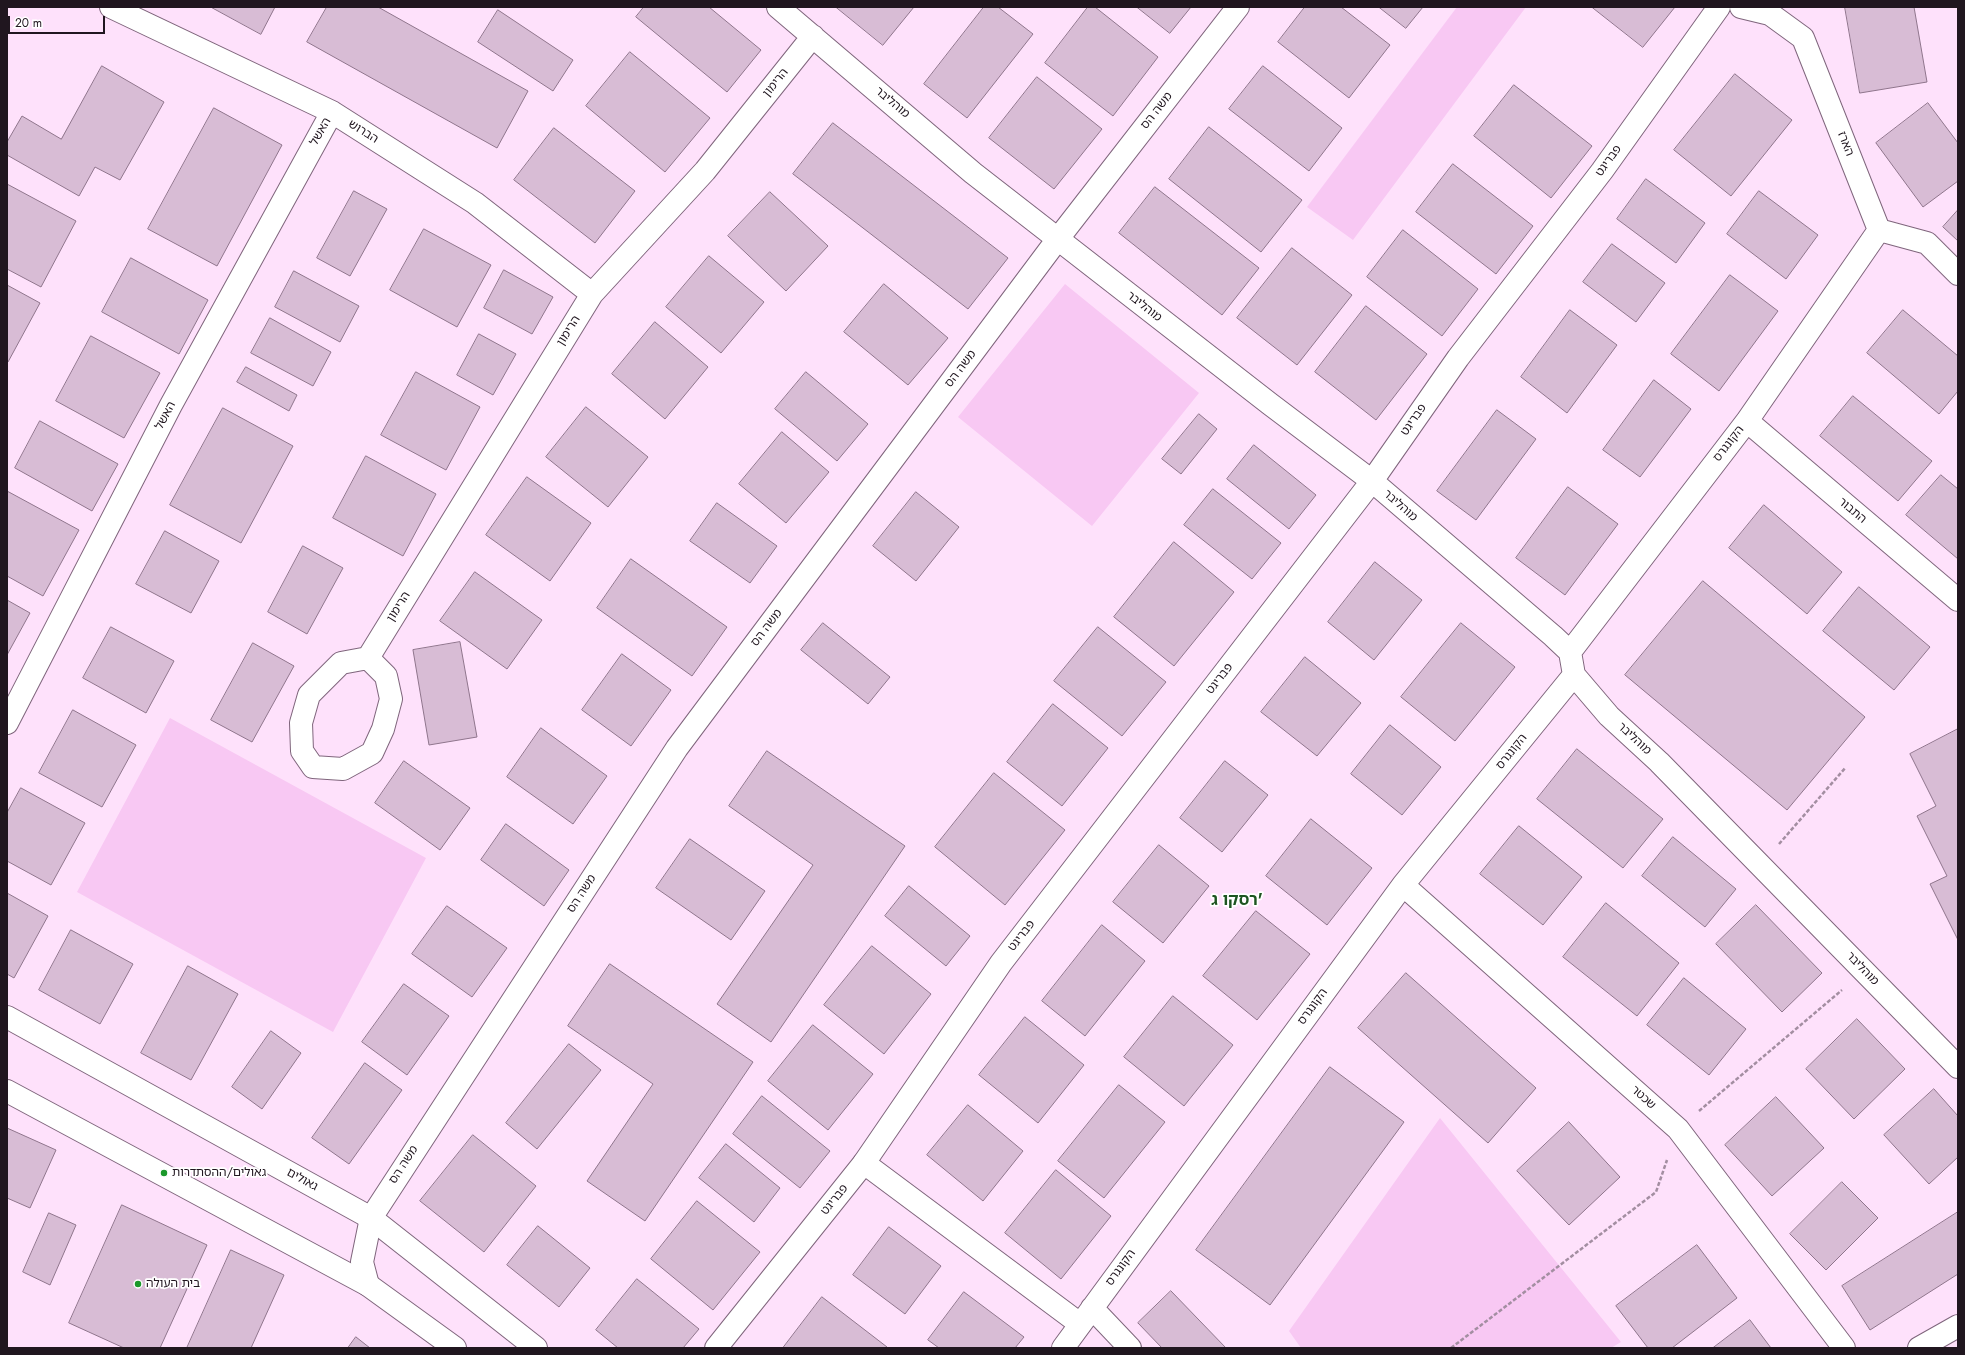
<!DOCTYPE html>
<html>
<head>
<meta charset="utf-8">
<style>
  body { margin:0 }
  #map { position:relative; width:1965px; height:1355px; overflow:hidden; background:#fee1fb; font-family:Jost,sans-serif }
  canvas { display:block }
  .frame { position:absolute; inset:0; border:8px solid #20161f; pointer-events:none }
  .scale { position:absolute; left:8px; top:16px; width:97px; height:18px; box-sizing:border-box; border:2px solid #20161f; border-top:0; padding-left:5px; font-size:12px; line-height:14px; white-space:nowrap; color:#20161f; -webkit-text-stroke:3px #fff; paint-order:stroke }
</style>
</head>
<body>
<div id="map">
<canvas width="1965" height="1355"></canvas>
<div class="frame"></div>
<div class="scale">20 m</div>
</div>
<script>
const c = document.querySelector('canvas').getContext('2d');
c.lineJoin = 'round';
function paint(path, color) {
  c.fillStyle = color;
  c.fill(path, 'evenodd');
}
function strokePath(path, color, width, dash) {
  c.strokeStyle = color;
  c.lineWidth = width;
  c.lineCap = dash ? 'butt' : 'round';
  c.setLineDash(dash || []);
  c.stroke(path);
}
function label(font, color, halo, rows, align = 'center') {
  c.font = font + ' Jost,"Noto Sans Hebrew",sans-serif';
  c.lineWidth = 3.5;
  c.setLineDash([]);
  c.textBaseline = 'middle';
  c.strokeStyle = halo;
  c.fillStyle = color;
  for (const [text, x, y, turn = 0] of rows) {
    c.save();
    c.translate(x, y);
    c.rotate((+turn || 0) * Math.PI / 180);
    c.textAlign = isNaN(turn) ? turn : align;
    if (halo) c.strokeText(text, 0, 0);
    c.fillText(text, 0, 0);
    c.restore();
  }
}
paint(new Path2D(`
  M1457,7h69l-173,233 -46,-33z
  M1065,284l134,109 -107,133 -134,-109z
  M170,718l256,140 -93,174 -256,-140z
  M1440,1118l181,224 -10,6h-310l-12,-17z`), '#f8c8f3');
const building = new Path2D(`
  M211,7h64l-14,27z
  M327,7h51l150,84 -31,57 -190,-106z
  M644,7h65l52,43 -34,42 -91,-75z
  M836,7h78l-31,38z
  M984,7h14l35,27 -66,84 -43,-34z
  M1088,7h7l63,50 -45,59 -68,-53z
  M1137,7h54l-21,26z
  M1305,7h36l49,38 -41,53 -71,-56z
  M1379,7h44l-17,21z
  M1592,7h83l-32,40z
  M1845,7h69l13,75 -67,11z
  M498,10l75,50 -20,31 -75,-49z
  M630,52l80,66 -45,54 -79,-66z
  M102,66l62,36 -44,78 -25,-13 -16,29 -72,-41v-13l15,-26 39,23z
  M1263,66l79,62 -33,43 -80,-62z
  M1735,74l57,46 -61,76 -57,-46z
  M1037,77l65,52 -48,60 -65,-51z
  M1514,85l78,61 -41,52 -77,-62z
  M1928,103l30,40v38l-35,26 -47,-64z
  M214,108l68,37 -65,121 -69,-37z
  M833,123l175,135 -40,51 -175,-135z
  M1209,127l93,73 -41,52 -92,-73z
  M554,128l81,63 -40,52 -81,-63z
  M1453,164l80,62 -37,48 -80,-62z
  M1646,179l59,44 -29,40 -59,-44z
  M7,184l69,37 -35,66 -34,-18z
  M1155,187l104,81 -37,47 -103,-82z
  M354,191l33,18 -37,67 -33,-18z
  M1759,191l59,44 -32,44 -59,-45z
  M770,192l58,54 -42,45 -58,-55z
  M1958,210v31l-15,-14z
  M424,229l67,36 -34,62 -67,-37z
  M1403,230l75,59 -36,47 -75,-59z
  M1612,244l53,39 -29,39 -53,-40z
  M1292,248l60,47 -55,70 -60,-47z
  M709,256l55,46 -43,51 -55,-46z
  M131,258l77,42 -29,54 -77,-42z
  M504,270l49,27 -21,37 -48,-26z
  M294,271l65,35 -19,36 -65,-35z
  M1730,275l48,36 -59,80 -48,-37z
  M884,284l64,54 -40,47 -64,-53z
  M7,285l33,18 -32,59h-1z
  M1366,306l61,48 -51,66 -61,-48z
  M1570,310l47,35 -50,68 -46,-36z
  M1903,310l55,46v35l-19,23 -72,-61z
  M270,318l61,34 -18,34 -62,-33z
  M655,322l53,45 -43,52 -53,-45z
  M479,334l37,20 -23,41 -36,-20z
  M91,336l69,37 -36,65 -68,-37z
  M246,367l51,28 -8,16 -52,-29z
  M416,372l64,35 -34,63 -65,-35z
  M806,372l62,52 -31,37 -62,-52z
  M1654,380l37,29 -51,68 -37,-27z
  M1853,396l79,65 -34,40 -78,-65z
  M586,407l62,50 -40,50 -62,-50z
  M223,408l70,38 -52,97 -71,-38z
  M1497,410l39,29 -60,81 -39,-29z
  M1199,414l18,15 -36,45 -19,-15z
  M40,421l78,43 -26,47 -77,-43z
  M782,432l47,40 -43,51 -47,-39z
  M1254,445l62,50 -27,34 -62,-50z
  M366,456l70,38 -33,62 -70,-38z
  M1941,475l17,14v70l-52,-44z
  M527,477l64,46 -41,58 -64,-46z
  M1568,487l50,37 -53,71 -49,-37z
  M1213,489l68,54 -29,36 -68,-54z
  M7,491l72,39 -36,66 -36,-20z
  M916,492l43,35 -43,54 -43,-35z
  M717,503l60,43 -27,37 -60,-42z
  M1764,505l78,67 -35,42 -78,-66z
  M165,531l54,30 -28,52 -55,-29z
  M1174,542l60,50 -60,74 -60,-49z
  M303,546l40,22 -36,66 -39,-22z
  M631,559l96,68 -35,49 -95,-68z
  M1375,562l47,38 -48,60 -46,-38z
  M475,572l67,48 -35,49 -67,-48z
  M1703,581l162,136 -78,93 -162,-135z
  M1859,587l71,60 -36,43 -71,-59z
  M7,600l23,13 -23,42z
  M823,623l67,54 -22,27 -67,-54z
  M1461,623l54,44 -60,74 -54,-44z
  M111,627l63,34 -28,52 -63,-35z
  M1098,627l68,55 -44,54 -68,-55z
  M460,642l17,95 -48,8 -16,-95z
  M253,643l41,23 -42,76 -41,-22z
  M622,654l49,36 -40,56 -49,-36z
  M1305,657l56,46 -44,53 -56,-44z
  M1053,704l55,44 -46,58 -55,-44z
  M73,710l63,35 -34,62 -63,-34z
  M1390,725l51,42 -39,48 -51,-41z
  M541,728l66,48 -34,48 -66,-47z
  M1958,729v211l-28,-56 17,-8 -30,-60 19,-10 -26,-52z
  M1577,749l86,70 -40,49 -86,-69z
  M767,751l138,95 -134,196 -54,-38 96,-139 -84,-59z
  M404,761l66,47 -30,42 -65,-47z
  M1225,761l43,34 -46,57 -42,-34z
  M994,773l71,57 -60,75 -70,-58z
  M21,788l64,35 -34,62 -44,-24v-48z
  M1311,819l61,49 -45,57 -61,-49z
  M506,824l63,46 -25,36 -63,-46z
  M1519,826l63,51 -39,48 -63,-51z
  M1673,837l63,52 -31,38 -63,-51z
  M690,839l75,52 -34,49 -75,-52z
  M1159,845l50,41 -46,57 -50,-41z
  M909,886l61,50 -24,30 -61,-50z
  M7,893l41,23 -34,62 -7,-4z
  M1606,903l73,60 -42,53 -74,-59z
  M1756,905l66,68 -40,39 -66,-68z
  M447,906l60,42 -35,49 -60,-43z
  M1256,911l54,43 -53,66 -54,-44z
  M1102,925l43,36 -60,75 -43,-35z
  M71,930l62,34 -33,60 -61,-34z
  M872,946l59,48 -47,60 -60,-49z
  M610,964l143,98 -108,159 -58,-40 66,-97 -85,-58z
  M188,966l50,28 -47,86 -50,-27z
  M1406,973l130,115 -48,55 -130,-115z
  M1684,978l62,51 -37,46 -62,-50z
  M404,984l45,32 -42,59 -45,-33z
  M1173,996l60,49 -49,61 -60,-49z
  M1025,1017l59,48 -46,58 -59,-48z
  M1857,1019l48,50 -51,50 -48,-50z
  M813,1025l60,49 -45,56 -60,-49z
  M271,1031l30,22 -39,56 -30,-22z
  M569,1044l32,26 -64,79 -31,-26z
  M365,1063l37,27 -53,74 -37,-26z
  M1330,1067l74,55 -134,183 -74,-55z
  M1119,1085l46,37 -61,76 -46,-37z
  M1934,1089l24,27v41l-29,27 -45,-49z
  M762,1096l68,55 -30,37 -67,-54z
  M1776,1097l48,51 -52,48 -47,-51z
  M968,1105l55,46 -40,50 -56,-46z
  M1569,1122l51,55 -51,48 -52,-54z
  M7,1128l49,22 -26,58 -23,-10z
  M473,1135l63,51 -52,66 -64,-51z
  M726,1144l54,44 -26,34 -55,-44z
  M1056,1170l55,46 -50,63 -56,-46z
  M1842,1182l36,36 -52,52 -36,-36z
  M697,1201l63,51 -47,58 -62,-51z
  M122,1205l85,40 -47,103h-36l-55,-25z
  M1958,1212v62l-88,56 -28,-44z
  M49,1213l27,12 -26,60 -27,-13z
  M538,1226l52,42 -31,39 -52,-42z
  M889,1227l52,39 -36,48 -52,-39z
  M1697,1245l40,53 -65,50h-24l-32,-42z
  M231,1250l53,25 -33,73h-64z
  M637,1279l62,50 -16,19h-65l-22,-18z
  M1171,1291l55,57h-64l-24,-25z
  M964,1292l60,45 -9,11h-76l-11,-8z
  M822,1297l65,50 -1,1h-103z
  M1750,1320l21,28h-58z
  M356,1337l14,11h-22z`);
paint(building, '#d8bcd5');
strokePath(building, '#8f758c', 1);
const pedestrian = new Path2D(`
  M864,1163l216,161`);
const minor = new Path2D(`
  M111,7l221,105 143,91 117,91
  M778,7l195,166 297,231 102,77 181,155 17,16 4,23 35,41 50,46 299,305
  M1741,7l29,7 33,24 76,192 48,13 31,31
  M1747,421l211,179
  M1570,652l177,-231 132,-191
  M368,658l18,18 5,23 -8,30 -11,24 -29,16 -30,-2 -11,-16 -1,-28 8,-28 32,-32 27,-5 224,-364 113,-123 108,-135
  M7,723l164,-318 161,-293
  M1403,885l275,244 166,219
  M368,1285l-6,-23 9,-44 306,-470 380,-508 181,-233
  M1092,1308l38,40
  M716,1348l148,-185 137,-200 371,-482 86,-123 144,-187 117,-164
  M1063,1348l340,-463 171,-210
  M1919,1348l39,-22`);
const tertiary = new Path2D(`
  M7,1017l364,201 165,130
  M7,1091l361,194 87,63`);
strokePath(pedestrian, '#7f657c', 24);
strokePath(minor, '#7f657c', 24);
strokePath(tertiary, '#7f657c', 24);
strokePath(new Path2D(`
  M1779,844l67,-77
  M1699,1111l143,-121
  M1451,1348l205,-156 11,-32`), '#a38ea1', 2.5, [4, 2]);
strokePath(pedestrian, '#fff', 22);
strokePath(minor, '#fff', 22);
strokePath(tertiary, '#fff', 22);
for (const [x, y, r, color] of [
  [164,1173,4,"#1a982a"],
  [138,1284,4,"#1a982a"]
]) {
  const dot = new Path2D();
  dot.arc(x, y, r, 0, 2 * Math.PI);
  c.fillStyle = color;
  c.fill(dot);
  strokePath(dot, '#fff', 1.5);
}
label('12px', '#20161f', '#fff', [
  ["הרימון",776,83,-51],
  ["מוהליבר",892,103,40],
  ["משה הס",1157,111,-52],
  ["האשל",321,132,-61],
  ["הברוש",363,132,32],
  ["הארז",1845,144,69],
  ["פבריגט",1609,161,-54],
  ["מוהליבר",1144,307,38],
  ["הרימון",569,331,-58],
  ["משה הס",961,369,-53],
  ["האשל",166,416,-62],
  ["פבריגט",1414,420,-55],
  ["הקונגרס",1729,444,-52],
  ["מוהליבר",1400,506,41],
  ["התבור",1852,511,40],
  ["הרימון",399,607,-58],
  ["משה הס",767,628,-53],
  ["פבריגט",1220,679,-52],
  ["מוהליבר",1634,739,43],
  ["הקונגרס",1512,752,-51],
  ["משה הס",582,894,-57],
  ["פבריגט",1022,936,-52],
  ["מוהליבר",1862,969,46],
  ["הקונגרס",1313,1007,-54],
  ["שכטר",1643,1098,42],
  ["משה הס",404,1165,-57],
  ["גאולים",302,1180,29],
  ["פבריגט",835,1200,-51],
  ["הקונגרס",1121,1268,-54]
]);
label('12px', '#20161f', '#fff', [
  ["גאולים/ההסתדרות",172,1173],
  ["בית העולה",146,1284]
], 'left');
label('bold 16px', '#1e5521', '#fff', [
  ["רסקו ג'",1237,901]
]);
</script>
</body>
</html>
